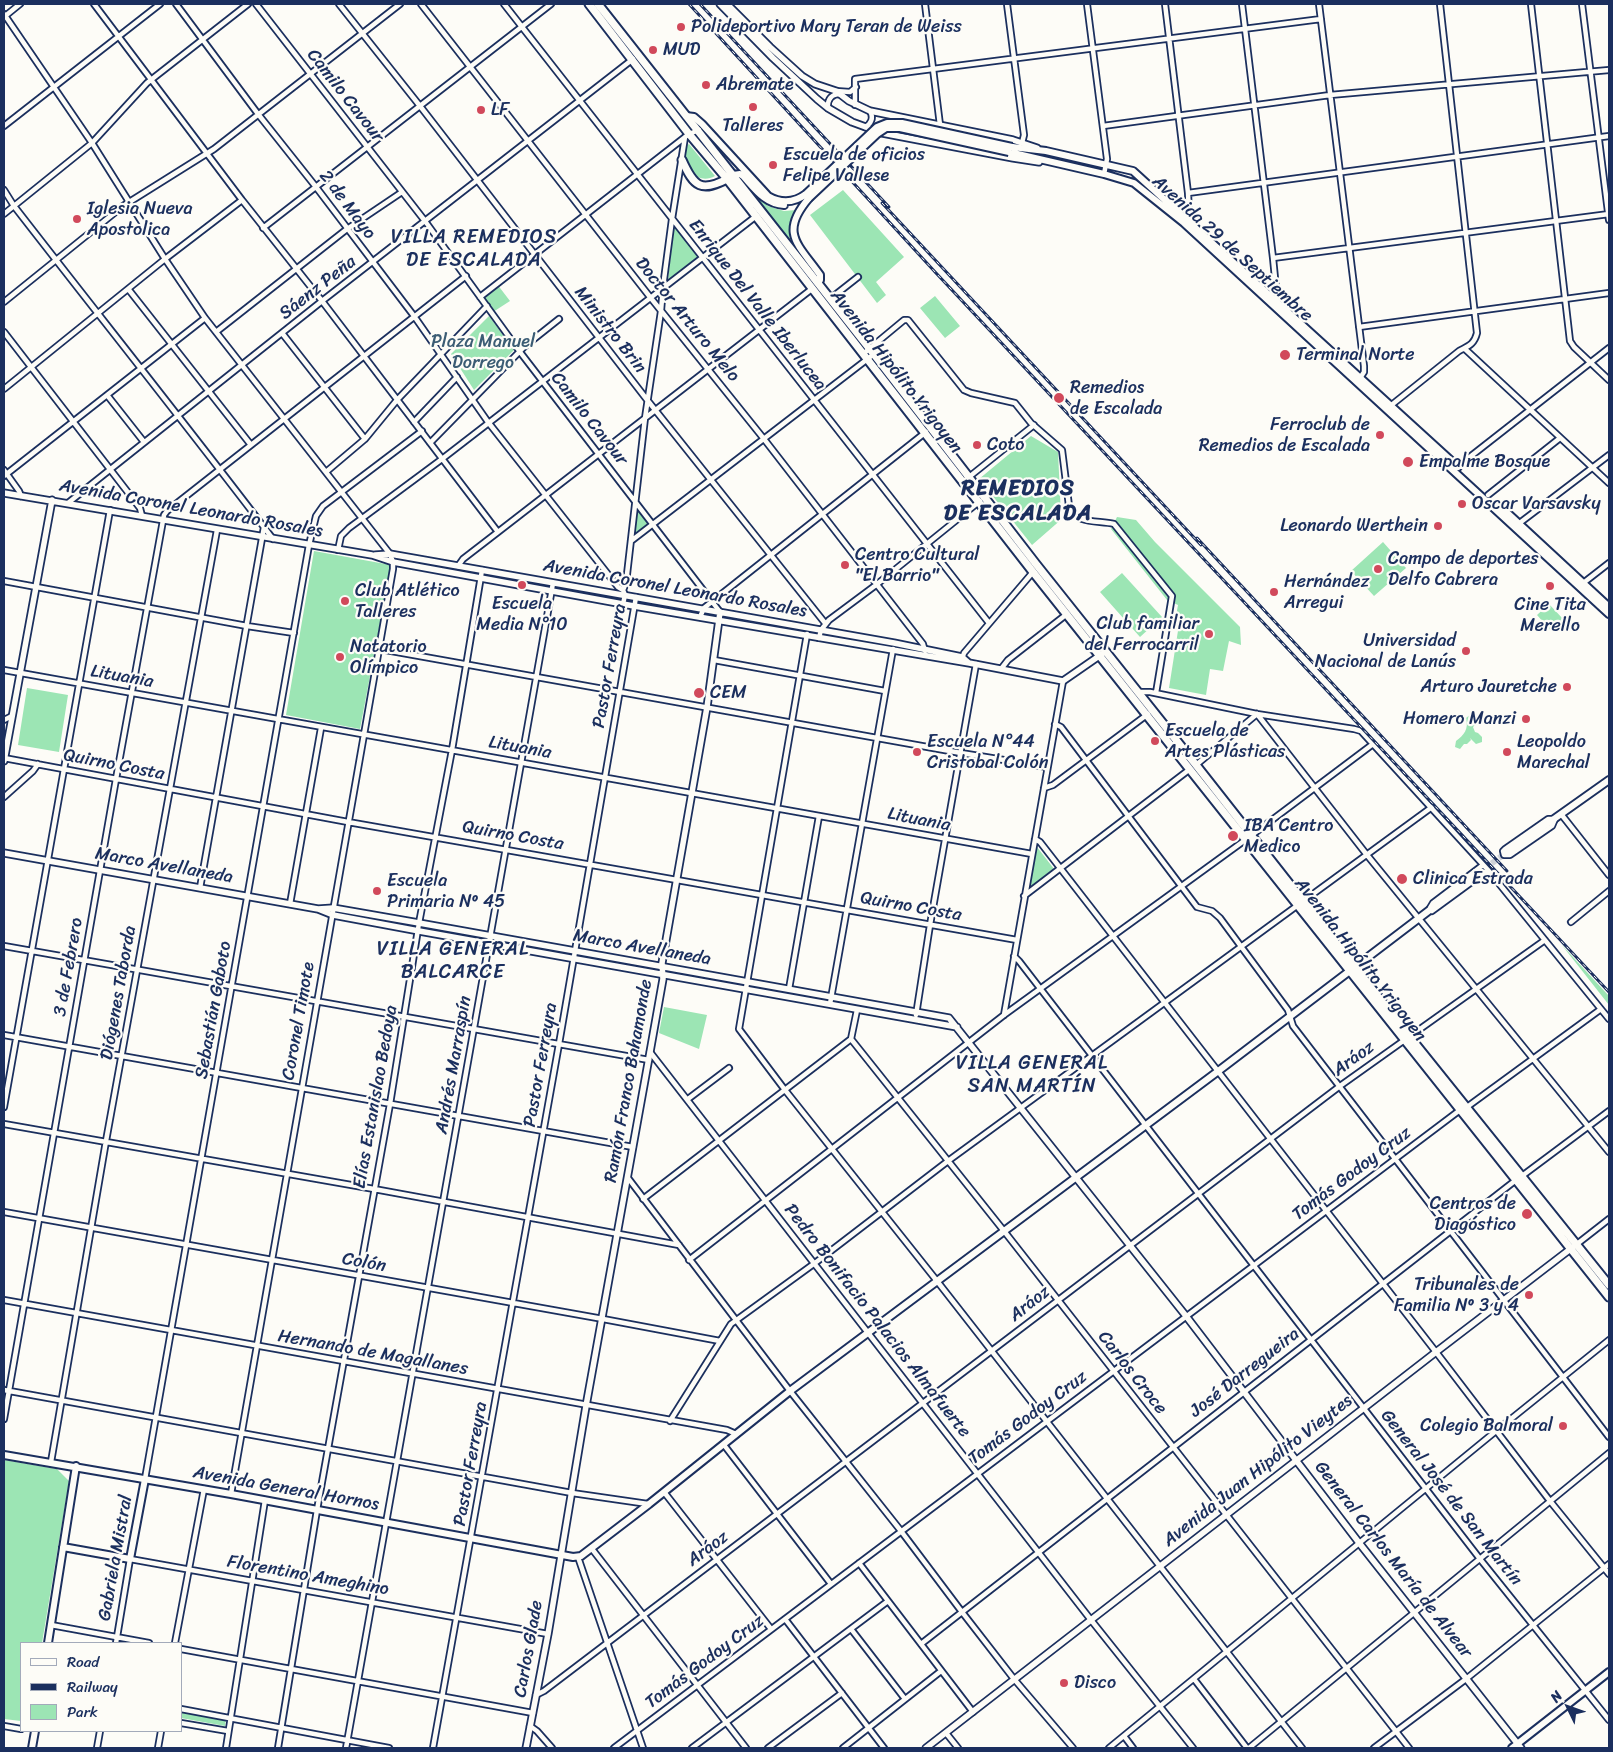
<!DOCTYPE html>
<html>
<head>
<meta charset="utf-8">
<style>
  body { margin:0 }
  #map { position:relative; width:1613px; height:1752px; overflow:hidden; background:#fdfcf7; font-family:Sriracha,sans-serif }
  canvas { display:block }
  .frame { position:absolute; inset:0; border:5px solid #1b2f5e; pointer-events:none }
  .legend { position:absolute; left:20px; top:1642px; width:162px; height:90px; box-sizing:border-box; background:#fdfcf7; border:1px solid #a3aaba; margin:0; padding:6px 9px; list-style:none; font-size:15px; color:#1b2f5e }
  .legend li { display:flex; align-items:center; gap:10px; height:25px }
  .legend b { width:25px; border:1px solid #a3aaba }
  .north { position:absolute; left:1543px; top:1682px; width:50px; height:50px; -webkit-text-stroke:4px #fdfcf7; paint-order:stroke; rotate:312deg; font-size:14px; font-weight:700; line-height:20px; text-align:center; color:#1b2f5e }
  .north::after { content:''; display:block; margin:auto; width:18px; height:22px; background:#1b2f5e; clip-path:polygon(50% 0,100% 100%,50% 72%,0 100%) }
</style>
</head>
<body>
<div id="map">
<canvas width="1613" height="1752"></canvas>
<div class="frame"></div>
<ul class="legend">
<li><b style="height:6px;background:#fdfcf7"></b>Road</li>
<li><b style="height:6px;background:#1b2f5e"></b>Railway</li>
<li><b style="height:14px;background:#9ce5b4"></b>Park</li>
</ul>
<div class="north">N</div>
</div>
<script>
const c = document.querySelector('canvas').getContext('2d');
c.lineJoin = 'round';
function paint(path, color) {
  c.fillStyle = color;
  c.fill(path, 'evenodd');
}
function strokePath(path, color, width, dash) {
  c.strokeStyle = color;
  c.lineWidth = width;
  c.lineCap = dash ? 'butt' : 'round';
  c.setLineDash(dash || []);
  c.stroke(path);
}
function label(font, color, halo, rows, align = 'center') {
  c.font = font + ' Sriracha,sans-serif';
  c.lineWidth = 4.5;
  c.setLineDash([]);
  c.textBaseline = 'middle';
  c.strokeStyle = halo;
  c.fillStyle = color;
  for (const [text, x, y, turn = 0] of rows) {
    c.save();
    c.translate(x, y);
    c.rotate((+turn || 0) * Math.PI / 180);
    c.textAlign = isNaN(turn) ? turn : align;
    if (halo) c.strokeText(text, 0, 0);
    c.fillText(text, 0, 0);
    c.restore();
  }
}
paint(new Path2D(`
  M689,144l26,32c-14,8 -29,-3 -30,-18 -1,-4 1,-9 2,-13z
  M743,180l25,26 16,5 12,-1c-10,26 -4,31 11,53z
  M843,190l61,67 -28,25 10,13 -9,8 -67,-88z
  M674,226l24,31 -30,23z
  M497,284l13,17 -17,11 -11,-15z
  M935,296l25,30 -15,12 -25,-30z
  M489,316l25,34 -40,40 -23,-36z
  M1031,436l27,16 3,64 2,2 -31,27 -53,-66z
  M637,509l13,15 -15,12z
  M1117,517l19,3 19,22 85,85 1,18 -12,-4 -6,30 -13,-2 -4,26 -37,-7 11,-70 -4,-2 2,-11 -11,-5 -56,-71z
  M1383,542l23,26 -32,28 -23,-25z
  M314,551l77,14 -31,164 -74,-14z
  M1122,573l40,44 -22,20 -40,-45z
  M1549,604l15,16 -12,12 -15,-17z
  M27,688l41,7 -9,57 -41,-7z
  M1471,714l5,2 1,7 -4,4 2,5 3,1 4,4v5l-6,2 -6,-6 1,2 -4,4h-3l-4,5 -5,-2 1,-6c8,-6 13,-12 10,-23z
  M1037,847l17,22 -25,20z
  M1561,944l48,52v9z
  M664,1007l43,8 -8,34 -40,-16z
  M4,1460l53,9 12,12 -27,162h-21v78l-17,-2z
  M181,1712l45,7 -1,7 -44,-8z`), '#9ce5b4');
strokePath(new Path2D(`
  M1477,874l29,-21`), '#d0d3d8', 6, [6, 3]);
const minor = new Path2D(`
  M94,4l148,196 80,101 176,231
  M176,4l82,110 58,73 98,129 74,106 130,165 5,3
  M256,4l169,217 95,131 200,260
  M339,4l81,102 228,295 177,222
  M421,4l229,293 114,142 159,205 2,7
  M504,4l485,619
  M925,4l15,121
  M1007,4l17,131 -2,8
  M1087,4l20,155 -3,15
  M1165,4l23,189 1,20 -3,7
  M1242,4l31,254 4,40 -2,4
  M1319,4l45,362v6l-4,6
  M1531,4l39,337 4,6 35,33
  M1582,4l27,216
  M4,14l88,129 73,116 40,59 185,236 3,8v7l-162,925
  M4,17l16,-13
  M836,91l14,1 6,-5
  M855,105v-26l466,-60
  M828,108c-1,-9 4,-14 12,-14
  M4,126l156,-122
  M1103,126l227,-31 279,-25
  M865,127c6,-3 9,-9 5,-16
  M4,190l10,16c86,111 174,221 259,333
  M1188,193l421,-57
  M4,214l88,-71 55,-60 101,-79
  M263,228l288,-224
  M1273,258l336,-44
  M129,290l122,155
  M480,297l209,-163 10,-4
  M830,299l28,-22
  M4,302l119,-96 91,-57 186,-145
  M1359,327l250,-34
  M4,332l136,176 2,8
  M216,332l131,-103 55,-37
  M282,333l83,106
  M1465,349l144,134
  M863,354l41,-34h4l56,70 7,3 44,10 16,20 31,27 7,56c7,19 29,14 45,18l58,72 -16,97
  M4,389l161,-130 77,-59
  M107,395l37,47
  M1389,407l70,-56c9,-5 15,-6 18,-18l-37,-329
  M414,422l43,-45
  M430,443l95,-97 34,-27
  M1457,467l152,-119
  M4,470l15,21 2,5
  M326,472l39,-33 32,-39 90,-94
  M4,476l201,-158
  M969,477l65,-52
  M1488,495l72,-57
  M68,503l254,-202 311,-242
  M1517,525l92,-70
  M631,541l243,-187
  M338,550l3,-14 8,-8 93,-69 313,-242
  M458,566l5,-7 35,-27 315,-244
  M4,581l243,45 47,7
  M1582,584l27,-21
  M623,604l2,-9 -2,-5 3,-7 19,-165 16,-107 2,-24 9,-68 13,-82
  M700,617l4,-9 222,-176
  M807,634l-68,395 46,61 152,191 365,467
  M819,638l2,-8 8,-10 47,-35 104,-84
  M380,649l581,104 86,14
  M962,659l2,-6 69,-81
  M714,660l171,31
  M1001,669l7,-9 59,-46
  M4,670l1028,184
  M1139,692h11l107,22 97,15 7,2 127,139 121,149
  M1257,714l110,141 242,297
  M4,720l8,-4
  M1055,724l6,3 136,180 15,4 8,7 68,92 5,16 316,411
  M4,758l344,64 669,118
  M1196,765l61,-51
  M1044,788l9,-3 95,-71
  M4,797l29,-26 5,-7
  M1561,814l48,61
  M1548,819h7l-3,7 -42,29h-6l-1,-4 2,-2z
  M1035,839l5,3 396,510 114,149 59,73
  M200,888l64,-361
  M1024,896l166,-127
  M290,904l31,-176
  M1430,908l3,-5 50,-38
  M1432,911l56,-41
  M1571,922l38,-31
  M4,946l645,114
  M1014,956l5,5 461,598 129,161
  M789,989l30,-173
  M830,1004l63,-355
  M857,1010l-6,29 153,192 405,517
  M916,1015l14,-90 46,-261
  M1004,1015l59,-334
  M4,1035l629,112
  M650,1052l441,568 102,128
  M688,1099l41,-31
  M4,1107l106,-597
  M1467,1107l134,-98
  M4,1124l370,65 305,56
  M1522,1176l87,-65
  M628,1178l162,213 111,140 61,81 52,67 59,69
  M643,1199l208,-160
  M4,1212l599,107 117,22
  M1577,1244l32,-25
  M689,1260l315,-245 248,-180 121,-91
  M4,1300l723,130 9,4
  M4,1390l568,103 76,11
  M4,1419l112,-640 48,-264 3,-4 299,-235
  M670,1421l61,-97 84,-61 133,-102 484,-354
  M724,1445l107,139
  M51,1462l55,-321 111,-611
  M145,1479l164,-934 7,-29 7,-10 99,-75
  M664,1492l107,137
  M592,1549l154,199
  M578,1557l65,191
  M859,1563l114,149
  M785,1619l99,129
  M51,1625l98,18
  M851,1629l54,70
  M116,1643l14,-84 418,75
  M175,1643l29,-154
  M921,1644l595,-464
  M181,1649l352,64
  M1194,1679l53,69
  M536,1695l8,-4 796,-605 205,-146
  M181,1709l208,39
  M181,1723l47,8
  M4,1726l17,3
  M530,1726l7,5 15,17
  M946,1733l12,15
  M1124,1736l9,12
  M97,1748l3,-17
  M158,1748l3,-17
  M226,1748l39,-248
  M278,1748l39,-238 73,-406 29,-181 33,-173 30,-180
  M346,1748l207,-1165
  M433,1748l126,-704 77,-447
  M614,1748l846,-638
  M692,1748l196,-147
  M768,1748l74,-55
  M843,1748l98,-77
  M1109,1748l387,-317 113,-91
  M1249,1748l360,-295
  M1374,1748l92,-69 143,-115`);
const tertiary = new Path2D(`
  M720,4l53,54 44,41 11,9 24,14 30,11 131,25 26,4
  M727,4l43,43 32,29 13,8 21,7 13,10 21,10 143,29 24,8
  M4,493l368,62 21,7 241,44 335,57 94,18 39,-27
  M375,555l15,-1 68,12 436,77 68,14 7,6
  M4,761l48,-261
  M4,853l286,51 28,5 15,6 86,16 538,96
  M318,909l15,-1 86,15 530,95 237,298 174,228 161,204
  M526,1748l22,-114 38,-228 64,-354 13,-73 -1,-16 45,-256 13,-95
  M926,1748l510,-396 137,-105`);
const secondary = new Path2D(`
  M686,116l8,1 8,7 66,72c14,8 26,7 38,-2
  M1012,147l34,4 87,20 325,296
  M1009,152l95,22 30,9 50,40 425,391
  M733,175l7,-1 3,2c12,13 22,28 41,29
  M809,198c-30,35 -11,46 11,77v5l-2,3
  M1502,508l107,99
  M1506,853l103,-73
  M4,1455l227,39 342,63 8,-1 68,-52 141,-113 427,-319 260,-198
  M63,1547l67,12 15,-80
  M48,1643l28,-177
  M32,1748l3,-17
  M1512,1748l97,-76`);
const primary = new Path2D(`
  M589,4l100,130 38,45 306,393 576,725
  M598,4l278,353 160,207 160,201 213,271 200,249
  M682,160c12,27 19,33 47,18`);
strokePath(minor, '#1b2f5e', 8);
strokePath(tertiary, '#1b2f5e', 9);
strokePath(secondary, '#1b2f5e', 10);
strokePath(primary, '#1b2f5e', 11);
strokePath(minor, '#fdfcf7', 4.5);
strokePath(tertiary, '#fdfcf7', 5.5);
strokePath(secondary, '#fdfcf7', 6);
strokePath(primary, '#fdfcf7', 7);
const rail = new Path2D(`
  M689,4l247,269 673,719
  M700,4l189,203
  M882,203l319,342
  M1197,538l310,333`);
strokePath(rail, '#1b2f5e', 3);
strokePath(rail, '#fdfcf7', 1, [4]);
const secondaryBridge = new Path2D(`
  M806,194l71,-67 10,-4h15l110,24
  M809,198l68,-64 9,-6h14l109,24`);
strokePath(secondaryBridge, '#1b2f5e', 10, []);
strokePath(secondaryBridge, '#fdfcf7', 6);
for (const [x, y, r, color] of [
  [681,27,5,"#d1495b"],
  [653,50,5,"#d1495b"],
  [706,85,5,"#d1495b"],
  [753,107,5,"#d1495b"],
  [481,110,5,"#d1495b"],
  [773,165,5,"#d1495b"],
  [77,219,5,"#d1495b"],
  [1285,355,6,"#d1495b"],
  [1059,398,6,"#d1495b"],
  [1380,435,5,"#d1495b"],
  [977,445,5,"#d1495b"],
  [1408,462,6,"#d1495b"],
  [1462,504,5,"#d1495b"],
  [1438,526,5,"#d1495b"],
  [845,565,5,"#d1495b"],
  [1378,569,5,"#d1495b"],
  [522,585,5,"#d1495b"],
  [1550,586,5,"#d1495b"],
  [1274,592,5,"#d1495b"],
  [345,601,5,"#d1495b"],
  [1209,634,5,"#d1495b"],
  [1466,651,5,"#d1495b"],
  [340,657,5,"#d1495b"],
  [1567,687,5,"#d1495b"],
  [699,693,6,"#d1495b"],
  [1526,719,5,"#d1495b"],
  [1155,741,5,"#d1495b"],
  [917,752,5,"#d1495b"],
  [1507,752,5,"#d1495b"],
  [1233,836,6,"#d1495b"],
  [1402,879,6,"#d1495b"],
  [377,891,5,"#d1495b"],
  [1527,1214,6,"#d1495b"],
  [1529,1295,5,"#d1495b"],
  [1563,1426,5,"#d1495b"],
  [1064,1683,5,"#d1495b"]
]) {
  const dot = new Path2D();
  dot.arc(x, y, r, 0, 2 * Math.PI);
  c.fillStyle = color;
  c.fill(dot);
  strokePath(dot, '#fdfcf7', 2);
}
label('18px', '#1b2f5e', '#fdfcf7', [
  ["Polideportivo Mary Teran de Weiss",691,27],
  ["MUD",663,50],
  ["Abremate",716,85],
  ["LF",491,110],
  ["Talleres",753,126,"center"],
  ["Escuela de oficios",783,155],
  ["Felipe Vallese",783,176],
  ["Iglesia Nueva",87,209],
  ["Apostolica",87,230],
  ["Terminal Norte",1296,355],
  ["Remedios",1070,388],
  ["de Escalada",1070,409],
  ["Ferroclub de",1370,425,"right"],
  ["Remedios de Escalada",1370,446,"right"],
  ["Coto",987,445],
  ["Empalme Bosque",1419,462],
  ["Oscar Varsavsky",1472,504],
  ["Leonardo Werthein",1428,526,"right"],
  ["Centro Cultural",855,555],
  ["\"El Barrio\"",855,576],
  ["Campo de deportes",1388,559],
  ["Delfo Cabrera",1388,580],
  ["Hernández",1284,582],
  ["Arregui",1284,603],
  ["Club Atlético",355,591],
  ["Talleres",355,612],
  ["Escuela",522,604,"center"],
  ["Media N°10",522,625,"center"],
  ["Cine Tita",1550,605,"center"],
  ["Merello",1550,626,"center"],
  ["Club familiar",1199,624,"right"],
  ["del Ferrocarril",1199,645,"right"],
  ["Universidad",1456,641,"right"],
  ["Nacional de Lanús",1456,662,"right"],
  ["Natatorio",350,647],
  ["Olímpico",350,668],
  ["Arturo Jauretche",1557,687,"right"],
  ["CEM",710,693],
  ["Homero Manzi",1516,719,"right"],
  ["Escuela de",1165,731],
  ["Artes Plásticas",1165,752],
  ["Escuela N°44",927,742],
  ["Cristobal Colón",927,763],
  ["Leopoldo",1517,742],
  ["Marechal",1517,763],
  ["IBA Centro",1244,826],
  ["Medico",1244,847],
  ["Clinica Estrada",1413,879],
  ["Escuela",387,881],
  ["Primaria Nº 45",387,902],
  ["Centros de",1516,1204,"right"],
  ["Diagóstico",1516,1225,"right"],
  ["Tribunales de",1519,1285,"right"],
  ["Familia Nº 3 y 4",1519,1306,"right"],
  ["Colegio Balmoral",1553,1426,"right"],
  ["Disco",1074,1683]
], 'left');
label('18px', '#1b2f5e', '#fdfcf7', [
  ["Camilo Cavour",345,96,52],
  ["2 de Mayo",347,205,53],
  ["Avenida 29 de Septiembre",1232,249,42],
  ["Sáenz Peña",318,288,-38],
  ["Enrique Del Valle Iberlucea",757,305,52],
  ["Doctor Arturo Melo",687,320,51],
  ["Ministro Brin",610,330,52],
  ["Avenida Hipólito Yrigoyen",896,372,52],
  ["Camilo Cavour",589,419,52],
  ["Avenida Coronel Leonardo Rosales",191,509,10],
  ["Avenida Coronel Leonardo Rosales",675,589,10],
  ["Pastor Ferreyra",610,666,-80],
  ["Lituania",122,677,10],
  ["Lituania",520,748,10],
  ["Quirno Costa",114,765,11],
  ["Lituania",919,820,11],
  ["Quirno Costa",513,836,10],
  ["Marco Avellaneda",164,866,10],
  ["Quirno Costa",911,907,10],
  ["Marco Avellaneda",642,948,10],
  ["Avenida Hipólito Yrigoyen",1360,960,52],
  ["3 de Febrero",69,967,-80],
  ["Diógenes Taborda",119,993,-80],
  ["Sebastián Gaboto",214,1010,-80],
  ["Coronel Timote",299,1021,-80],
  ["Aráoz",1354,1059,-36],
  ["Andrés Marraspín",454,1065,-80],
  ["Pastor Ferreyra",541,1065,-80],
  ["Ramón Franco Bahamonde",629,1081,-80],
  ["Elías Estanislao Bedoya",376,1097,-80],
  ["Tomás Godoy Cruz",1352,1174,-37],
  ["Colón",364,1263,10],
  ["Aráoz",1030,1304,-38],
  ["Pedro Bonifacio Palacios Almafuerte",877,1321,52],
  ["Hernando de Magallanes",373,1353,10],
  ["Carlos Croce",1132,1373,52],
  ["José Darregueira",1245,1373,-38],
  ["Tomás Godoy Cruz",1028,1418,-37],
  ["Pastor Ferreyra",471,1464,-80],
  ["Avenida Juan Hipólito Vieytes",1258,1471,-38],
  ["Avenida General Hornos",286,1489,10],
  ["General José de San Martín",1451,1498,52],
  ["Aráoz",708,1549,-37],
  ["Gabriela Mistral",116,1558,-80],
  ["General Carlos María de Alvear",1393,1560,52],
  ["Florentino Ameghino",308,1576,10],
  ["Carlos Glade",529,1649,-80],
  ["Tomás Godoy Cruz",705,1662,-37]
]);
label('18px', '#3b5c74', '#fdfcf7', [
  ["Plaza Manuel",483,342],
  ["Dorrego",483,363]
]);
c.letterSpacing = '1px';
label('20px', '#1b2f5e', '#fdfcf7', [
  ["VILLA REMEDIOS",474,238],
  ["DE ESCALADA",474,261],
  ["VILLA GENERAL",453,950],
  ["BALCARCE",453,973],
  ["VILLA GENERAL",1032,1064],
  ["SAN MARTÍN",1032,1087]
]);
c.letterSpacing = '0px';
c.letterSpacing = '1px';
label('bold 22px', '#1b2f5e', '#fdfcf7', [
  ["REMEDIOS",1018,489],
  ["DE ESCALADA",1018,514]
]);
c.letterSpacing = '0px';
</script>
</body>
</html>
